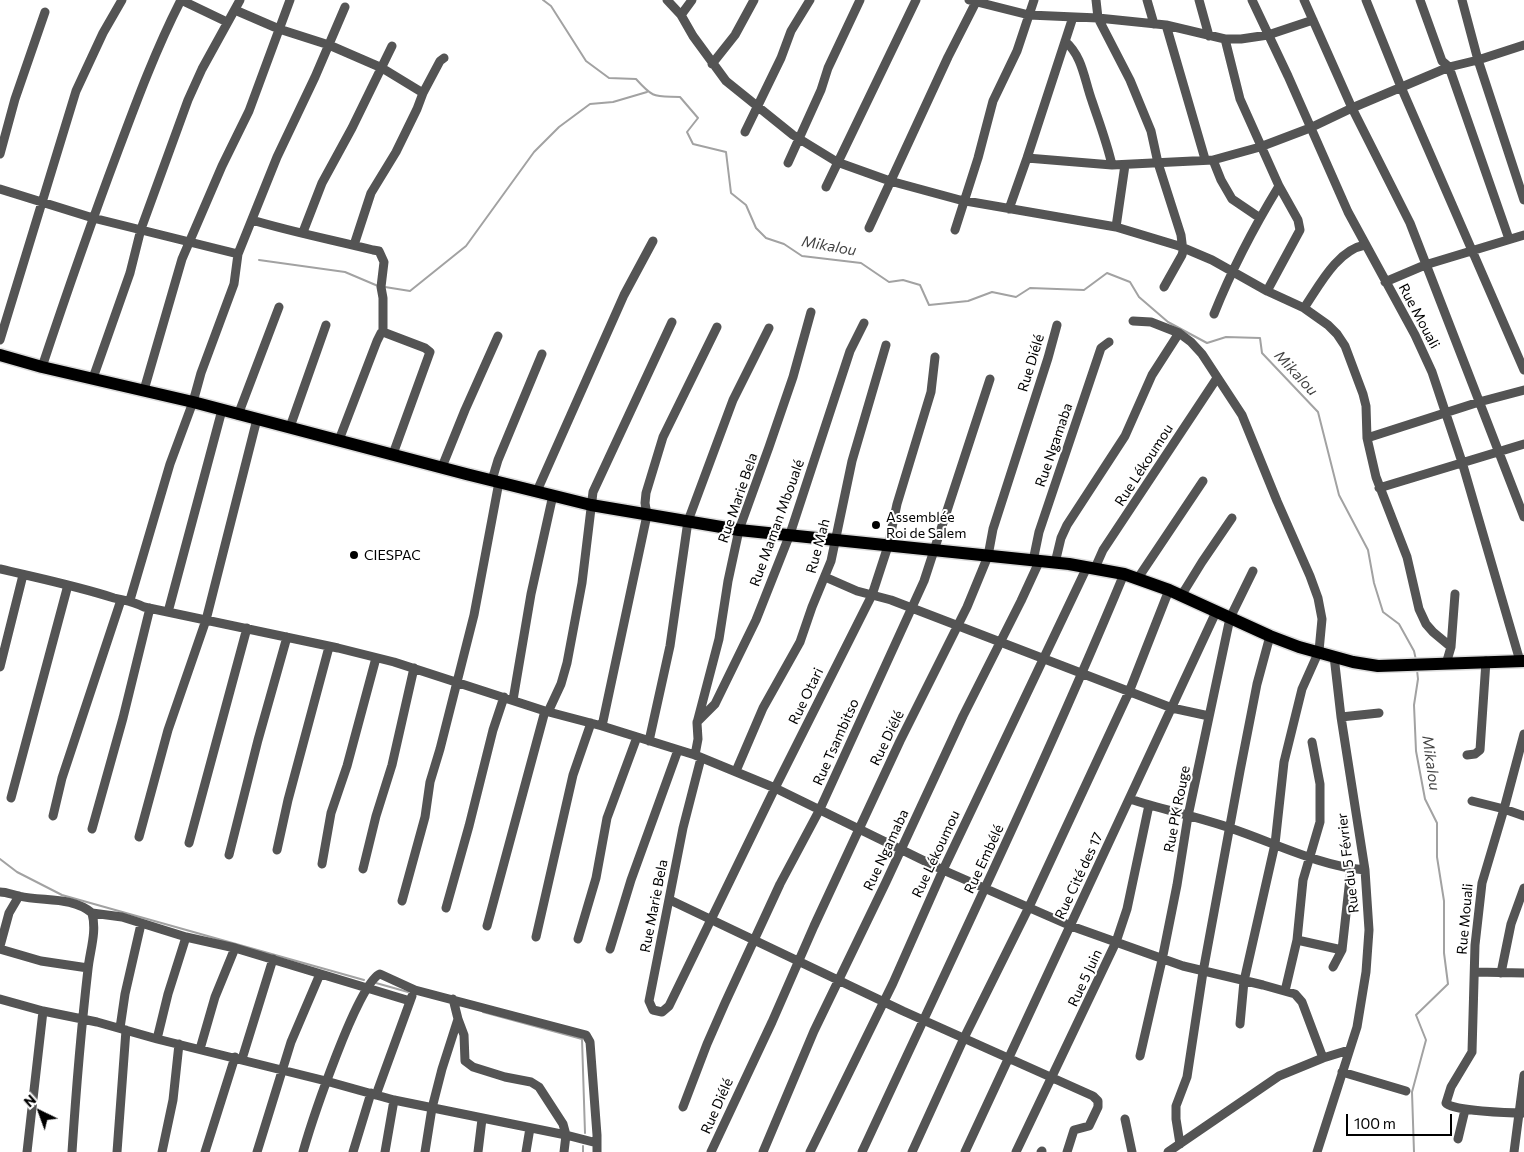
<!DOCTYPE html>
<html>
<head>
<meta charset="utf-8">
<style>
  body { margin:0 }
  #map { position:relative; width:1524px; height:1152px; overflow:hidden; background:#fff; font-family:Commissioner,sans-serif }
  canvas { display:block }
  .north { position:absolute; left:15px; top:1087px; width:50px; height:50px; -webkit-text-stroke:4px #fff; paint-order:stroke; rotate:318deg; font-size:14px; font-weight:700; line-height:20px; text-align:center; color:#000 }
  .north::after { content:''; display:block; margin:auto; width:18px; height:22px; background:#000; clip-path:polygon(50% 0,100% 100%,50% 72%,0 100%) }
  .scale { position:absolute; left:1346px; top:1114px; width:106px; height:22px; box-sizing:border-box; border:2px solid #000; border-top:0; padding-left:6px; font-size:15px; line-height:18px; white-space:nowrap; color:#000; -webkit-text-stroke:4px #fff; paint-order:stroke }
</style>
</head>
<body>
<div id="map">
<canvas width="1524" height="1152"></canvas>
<div class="north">N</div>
<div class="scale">100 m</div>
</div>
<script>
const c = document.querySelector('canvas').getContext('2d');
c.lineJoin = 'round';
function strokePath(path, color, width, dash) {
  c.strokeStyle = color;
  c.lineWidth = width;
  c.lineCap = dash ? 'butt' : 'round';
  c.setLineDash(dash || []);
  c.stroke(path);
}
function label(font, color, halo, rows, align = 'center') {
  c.font = font + ' Commissioner,sans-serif';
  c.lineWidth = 4;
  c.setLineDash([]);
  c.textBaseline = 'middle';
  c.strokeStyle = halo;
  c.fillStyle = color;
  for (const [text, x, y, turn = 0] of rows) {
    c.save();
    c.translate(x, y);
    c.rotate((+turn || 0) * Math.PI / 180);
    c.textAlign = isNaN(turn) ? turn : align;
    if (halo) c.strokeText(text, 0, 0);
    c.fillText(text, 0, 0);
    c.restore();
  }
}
strokePath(new Path2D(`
  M543,0l8,6 35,55 23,17 27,1c18,20 18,17 44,18l18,21 -11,14 6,12 33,8 5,41 15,12 10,23 10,10 18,6 18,12 59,7 28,19 14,-2 17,5 9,20 39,-4 24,-9 24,5 14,-9 54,2 23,-17 23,9 9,15 29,25 39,21 19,-6 34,1 2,15 56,59 21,83 29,55 6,33 9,29 16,12 15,27 2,9
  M259,260l86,12 33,14
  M385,287l25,4 56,-45 68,-94 25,-25 31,-23 23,-2 34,-10
  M0,859l17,13 45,23 302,85
  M376,983l32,9
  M483,1012l99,27 3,94
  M583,1146v6
  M1414,1152l-2,-60 14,-52 -10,-25 32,-31 -4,-31v-52l-7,-44v-34l-12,-24 -9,-48 -2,-46 4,-26 -1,-9`), '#a2a2a2', 2);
const highway = new Path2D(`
  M0,355l42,12 151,35 273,72 125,31 148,25 330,34 55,10 45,16 101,46 29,11 54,15 25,4 146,-5`);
strokePath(highway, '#dbdbdb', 15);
strokePath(new Path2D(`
  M181,0l46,22
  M667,0l14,15 12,21 33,45 67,54 44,27 53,19 70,19 156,27 63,19 33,14 55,31 37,17 24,17 9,9 8,12 18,48 3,12 1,32 9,39 31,80 12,52 7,15 7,8 18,15
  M969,0l60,15 69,3 68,7 59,14h16l27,-4 45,-15
  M1096,0l2,18 32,62 21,51 7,32 23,72 2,16 -1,4 -18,32
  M1147,0l7,24
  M1199,0l10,36
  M1252,0l36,76 60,136 67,123 17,37 30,90 58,199
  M1304,0l48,108 58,115 114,294
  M1366,0l35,87 123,283
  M1420,0l22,61 7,6 60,172
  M1462,0l16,60 46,140
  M235,10l44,19 50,16 53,23 41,25
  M681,15l11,-15
  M1166,25l39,134
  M1065,41c18,16 19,38 27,60 7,21 15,42 20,64
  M712,64l23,-29 19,-35
  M745,132l36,-74 10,-27 19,-31
  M0,154l15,-55 30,-87
  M1027,158l85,7 101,-5 47,-13 50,-19 42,-20 97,-41 29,-7 46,-15
  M1213,160l8,20 11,19 28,19
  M788,163l33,-73 7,-22 32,-68
  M826,187l90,-187
  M0,189l93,29 145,36
  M1009,209l18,-51 46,-141
  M252,220c40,12 81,20 121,30l6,1 5,11 -3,25 2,11v34l-2,1 -4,8 -38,99
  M1116,227l9,-62
  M869,228l79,-171 29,-57
  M955,230l23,-72 15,-57 24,-50 17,-51
  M303,232l19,-49 30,-55 40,-82
  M354,245l17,-52 25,-41 21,-43 6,-16 17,-32 4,-3
  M1385,282l40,-17 99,-30
  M1267,291l33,-61 -2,-10 -19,-34
  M1304,308c15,-22 33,-58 61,-63
  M1214,314c18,-45 40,-87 65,-128l-39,-87 -15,-60
  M1133,321l18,1 28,11 12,9 11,12 40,61 35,86 33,75 8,22 4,21 -3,32 -17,38 -18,73 -9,82 -31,137 -4,43
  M383,332l42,16 5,4 -37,102
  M0,340l76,-249 27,-58 19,-33
  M42,367c24,-72 49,-144 76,-216 19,-51 38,-102 63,-151
  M93,378l37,-105 11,-44 47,-129 14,-31 38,-69
  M144,390l38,-131 40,-93 27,-55 41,-111
  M238,415l41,-108
  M290,427l36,-102
  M1367,438l112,-36 45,-12
  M442,467l23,-57 33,-74
  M492,480l6,-20 44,-106
  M1379,488l145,-44
  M537,491l87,-196 29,-54
  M1033,561l6,-29 62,-184 8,-6
  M1055,563l6,-25 6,-13 58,-89 27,-61 27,-42
  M1095,568l8,-18 114,-172
  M0,569c38,9 77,17 114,29 12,3 18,3 30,9l194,41 56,14 151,49 57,15 93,29 80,33 168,82 128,56 112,40 80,19 32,9 7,8 21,56
  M825,577l32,14 34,9 281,108 37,8
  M1138,578l65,-97
  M1181,596l21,-34 30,-44
  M130,600l40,-136 23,-62 8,-29 33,-89 4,-30 39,-97 38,-80 30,-70
  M168,612l54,-202
  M1446,664l5,-17 4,-53
  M0,667l23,-92
  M513,700l18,-106 22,-99
  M548,712l13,-28 6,-21 15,-80 11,-91 79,-170
  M1341,717l38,-4
  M697,722l18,-18 41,-84 34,-86 60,-183 14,-28
  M602,726l45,-211 -2,-12 1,-10 17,-56 54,-110
  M1524,734l-20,75 -22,74 -7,62 -3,107 -21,35 -5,16c5,8 65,10 78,10
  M649,741l21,-95 18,-125 45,-121 36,-72
  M695,755l3,-16 -1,-16 22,-84 9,-58 11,-51 30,-83 24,-70 18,-65
  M1467,755l8,-1 5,-4 6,-89
  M701,758l-18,70 -34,173 4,9 9,2 7,-6 106,-218 97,-193 16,-49 9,-42 34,-112 4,-35
  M736,771l27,-63 37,-66 12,-35 19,-46 21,-100 34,-116
  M11,798l57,-213
  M1130,799c34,11 69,18 103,30 41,14 90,38 132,41
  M1472,801l32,8 20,7
  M53,816l9,-38 59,-178
  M92,829l31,-111 27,-110
  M139,837l29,-107 38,-110 51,-201
  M189,843l58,-215
  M277,850l11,-50 41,-153
  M229,855l29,-115 29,-103
  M322,864l9,-51 16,-47 29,-108
  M363,869l13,-53 16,-51 22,-97
  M0,892c7,0 13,3 19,4 24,6 52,0 73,17
  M670,900l233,111 190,85 5,5v6l-9,19 -15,4 -7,22
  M402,901l23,-84 5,-35 10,-33 34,-134 25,-133
  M446,908l23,-82 24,-96 11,-33
  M487,926l58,-215
  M536,937l37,-162 18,-52
  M578,939l18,-61 11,-60 30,-81
  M1297,940l45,10
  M0,946l9,-33 10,-17
  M0,949l41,12 47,7
  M610,949l21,-69 47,-130
  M1333,967l9,-17 9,-81
  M1475,972l49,1
  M1501,973l10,-49 13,-36
  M1285,991l12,-51 6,-60 17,-58v-38l-8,-42
  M0,999l43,12 54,11 60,17 169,42 68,19 172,35 31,8
  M458,1019l6,16 1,26 8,6 32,10 26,5 8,5 24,37 3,11 -2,17
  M120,1028l5,-34 16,-70
  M157,1039l11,-45 18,-57
  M200,1049l15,-52 20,-49
  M1140,1056l22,-96 15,-75 11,-69 42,-198 23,-47
  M242,1059l31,-100
  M1342,1072l64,19
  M376,1095l36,-99
  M683,1107l24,-63 18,-41 55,-119 40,-75 104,-228 66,-202
  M1125,1119l7,33
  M1458,1139l7,-29
  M1180,1144l-4,-25v-13l11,-29 16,-105 37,-201 17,-87 13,-48
  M27,1152l16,-141
  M72,1152c4,-61 9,-122 16,-183 2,-19 9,-37 4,-56l30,4 64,20 49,11 175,53
  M117,1152l9,-122
  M162,1152l11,-52 6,-56
  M205,1152l30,-95
  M257,1152l34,-110 29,-68
  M303,1152c8,-28 55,-170 77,-178l35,16 171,45 4,7 7,93v17
  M353,1152l18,-59
  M385,1152l9,-52
  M425,1152l7,-44 10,-39 16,-50 -5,-20
  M478,1152l4,-33
  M526,1152l4,-24
  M711,1152l61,-130 42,-96 86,-185 67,-134 21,-51 5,-27 55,-171 9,-33
  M763,1152l51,-121 72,-149 77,-166 58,-115 18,-39
  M810,1152l83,-169 50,-113 144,-303
  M862,1152c89,-192 181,-383 262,-578
  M912,1152l52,-114 65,-131 100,-215 40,-102
  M965,1152l251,-540
  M1016,1152l100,-210 11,-33 22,-104
  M1041,1152l1,-1
  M1168,1152l111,-76 44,-18 26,-8
  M1317,1152l40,-125 9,-55 3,-42 -4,-60 -24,-153 -7,-61
  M1514,1152l10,-77`), '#545454', 9);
strokePath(highway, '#000', 12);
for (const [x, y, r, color] of [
  [876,525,5,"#000"],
  [354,555,5,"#000"]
]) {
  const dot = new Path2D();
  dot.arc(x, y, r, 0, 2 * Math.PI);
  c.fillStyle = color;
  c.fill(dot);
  strokePath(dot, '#fff', 2);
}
label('14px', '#000', '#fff', [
  ["Rue Mouali",1419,316,62],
  ["Rue Diélé",1031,363,-73],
  ["Rue Ngamaba",1054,445,-71],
  ["Rue Lékoumou",1144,465,-57],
  ["Rue Marie Bela",738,498,-71],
  ["Rue Maman Mboualé",777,523,-70],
  ["Rue Mah",818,546,-75],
  ["Rue Otari",806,696,-64],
  ["Rue Diélé",887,738,-64],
  ["Rue Tsambitso",836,742,-66],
  ["Rue PK Rouge",1177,809,-79],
  ["Rue Ngamaba",886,850,-65],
  ["Rue Lékoumou",936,854,-65],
  ["Rue Embélé",984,859,-65],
  ["Rue du 5 Février",1348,863,-97],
  ["Rue Cité des 17",1079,876,-65],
  ["Rue Marie Bela",654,906,-79],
  ["Rue Mouali",1465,919,-85],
  ["Rue 5 Juin",1085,978,-65],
  ["Rue Diélé",717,1106,-66]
]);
label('14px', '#000', '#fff', [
  ["Assemblée",886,517],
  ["Roi de Salem",886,533],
  ["CIESPAC",364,555]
], 'left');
label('italic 15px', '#434343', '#fff', [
  ["Mikalou",829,246,10],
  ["Mikalou",1296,373,47],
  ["Mikalou",1431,763,82]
]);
</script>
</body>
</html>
